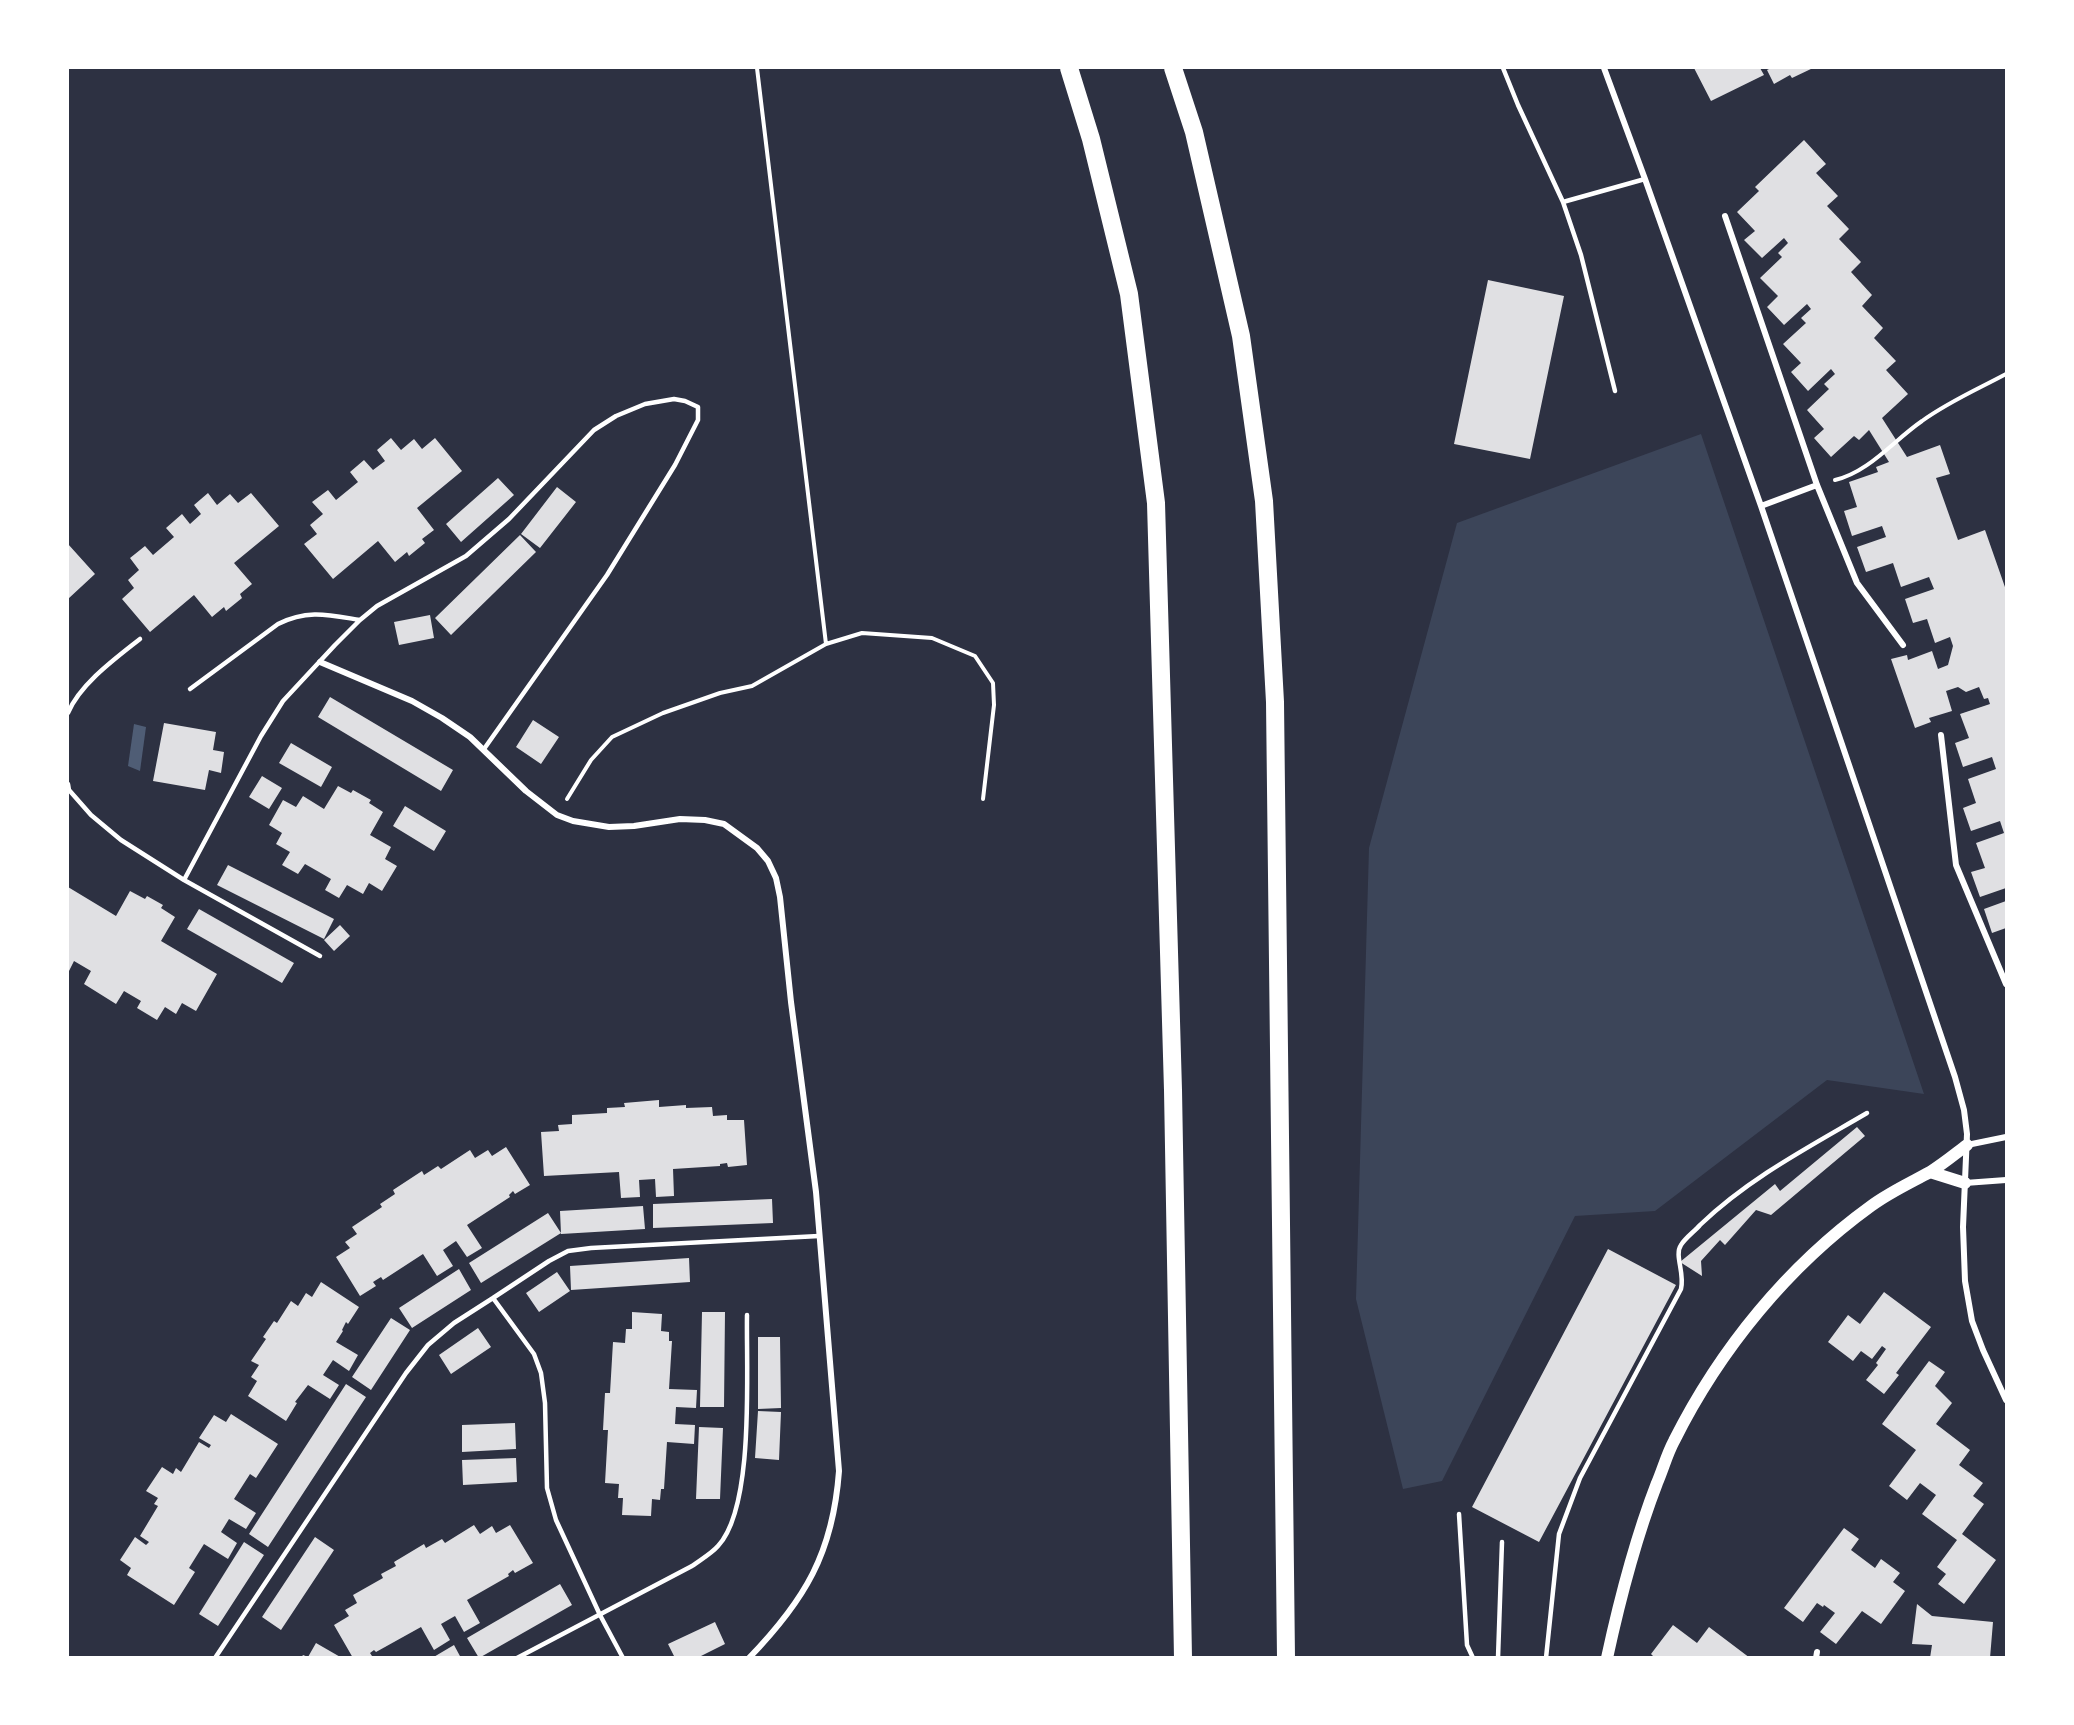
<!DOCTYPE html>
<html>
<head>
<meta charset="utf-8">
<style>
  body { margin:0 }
  #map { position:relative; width:2074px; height:1725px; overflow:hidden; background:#2d3142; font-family:"Titillium Web",sans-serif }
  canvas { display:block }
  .frame { position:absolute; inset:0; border:69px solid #fff; pointer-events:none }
</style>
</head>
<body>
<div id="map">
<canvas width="2074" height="1725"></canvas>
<div class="frame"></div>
</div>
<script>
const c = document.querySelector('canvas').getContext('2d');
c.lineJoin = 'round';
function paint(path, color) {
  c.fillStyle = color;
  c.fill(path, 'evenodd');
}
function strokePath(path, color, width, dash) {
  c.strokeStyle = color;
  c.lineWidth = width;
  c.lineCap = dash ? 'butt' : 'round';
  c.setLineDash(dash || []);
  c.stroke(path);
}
paint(new Path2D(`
  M1701,434l223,660 -97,-14 -172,131 -80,5 -133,265 -39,8 -47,-190 13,-451 88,-325z`), '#3c4559');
paint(new Path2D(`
  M134,724l12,3 -6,44 -12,-5z`), '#4f5d75');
paint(new Path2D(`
  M1694,68h66l4,7 -53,26z
  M1768,68h45l-21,10 -2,-3 -16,9 -7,-14 2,-1z
  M1804,140l22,24 -10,9 22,23 -11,10 22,23 -10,10 22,23 -10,10 21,23 -10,11 21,22 -9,10 22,23 -10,9 22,24 -26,24 25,39 33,-12 10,29 -14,4 22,62 27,-10 21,60v298l-26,9 -9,-25 14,-4 -9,-25 28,-10 -4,-12 -29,10 -8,-23 13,-5 -8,-24 28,-10 -4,-12 -29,10 -8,-24 14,-5 -9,-24 30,-10 -2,-6 -4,1 -5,-12 -13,5 -8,-5 -12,4 6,20 -23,7 2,4 -16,6 -24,-69 16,-4 1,5 24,-9 6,18 10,-4 5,-19 -3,-9 -15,6 -8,-24 -14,4 -8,-24 29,-10 -5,-12 -28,10 -8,-24 -27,9 -9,-25 29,-10 -4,-11 -30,10 -8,-25 13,-4 -8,-25 29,-10 -2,-5 13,-5 -20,-32 -10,10 -5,-4 -23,21 -17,-19 10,-9 -17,-19 22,-21 -5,-5 11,-10 -4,-5 -23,22 -17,-19 10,-9 -18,-19 23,-21 -5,-5 10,-9 -4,-5 -23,21 -17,-18 11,-11 -18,-18 22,-21 -4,-4 10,-10 -4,-5 -22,20 -18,-18 11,-9 -18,-19 22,-21 -4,-4z
  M1488,280l76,16 -34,163 -76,-15z
  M391,438l10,12 13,-11 8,10 13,-11 27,33 -45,37 17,22 -12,9 3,4 -16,13 -2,-4 -12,10 -17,-21 -45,38 -29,-35 13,-10 -7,-9 13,-11 -11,-12 16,-12 8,10 22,-18 -8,-10 14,-12 9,10 12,-9 -8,-11z
  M498,478l16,17 -53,47 -15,-18z
  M557,487l19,15 -36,46 -19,-14z
  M208,493l9,12 13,-11 8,9 13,-10 28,33 -45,37 18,21 -12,10 2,4 -16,13 -2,-4 -12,10 -18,-22 -44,37 -28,-33 12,-11 -6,-8 11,-10 -9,-12 15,-12 8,9 21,-18 -8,-9 16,-14 8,10 11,-10 -7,-9z
  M520,535l16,17 -85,83 -16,-17z
  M68,544l27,30 -27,25z
  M430,615l4,23 -35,7 -5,-23z
  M330,697l123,73 -12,21 -123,-74z
  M533,720l26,17 -18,27 -25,-17z
  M164,723l52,9 -3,18 11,2 -3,21 -12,-3 -4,20 -52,-9z
  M291,743l41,24 -11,20 -42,-24z
  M262,776l20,12 -13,21 -20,-12z
  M338,786l13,7 2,-3 18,10 -2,3 14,9 -13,23 21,12 -6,12 12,7 -15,25 -13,-8 -6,11 -16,-9 -8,13 -14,-8 6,-11 -12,-7 -14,-8 -7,10 -16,-9 8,-13 -14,-8 6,-11 -13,-8 14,-25 13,7 7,-11 21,13z
  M405,806l41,25 -12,20 -41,-25z
  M228,865l106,54 -10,20 -107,-54z
  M68,887l48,29 14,-25 15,8 2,-3 16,9 -2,3 14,9 -14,24 56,33 -21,37 -14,-8 -6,11 -11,-7 -8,13 -20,-12 4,-7 -17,-10 -8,13 -32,-20 7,-13 -17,-10 -6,12z
  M2006,901v27l-14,5 -8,-24z
  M199,909l95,54 -12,20 -95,-54z
  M340,925l10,11 -16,15 -10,-11z
  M659,1100v7l27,-2v3l26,-1 1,9 14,-1v5h17l3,45 -19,2 -1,-4 -7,1v2l-47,3 1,27 -18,1 -1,-18 -16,1 1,17 -19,1 -2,-26 -75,4 -3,-44 18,-1 -1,-6 14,-1v-9l35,-2v-5l18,-1 -1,-4z
  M1857,1127l8,9 -94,79 -15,-5 -31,35 -5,-5 -19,21 1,15 -22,-14 95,-78 5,7z
  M506,1147l24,38 -15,9 -2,-3 -4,4 1,2 -43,28 15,23 -15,9 -11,-16 -13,9 10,16 -16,10 -14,-22 -40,26 -2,-3 -8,5 3,4 -16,10 -24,-39 14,-9 -5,-6 12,-8 -5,-7 30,-20 -2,-3 15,-10 -2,-4 29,-19 2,4 14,-9 3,3 29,-19 5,8 13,-8 4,6z
  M772,1199l1,24 -120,5v-24z
  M643,1206l2,23 -84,5 -1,-23z
  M548,1213l13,20 -80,50 -12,-20z
  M1608,1249l68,36 -137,257 -67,-35z
  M689,1258l1,24 -119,8 -1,-24z
  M459,1269l12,21 -59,38 -13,-20z
  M557,1272l13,19 -31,21 -13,-19z
  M321,1282l38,25 -11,17 -2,-2 -4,8 1,1 -7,11 22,13 -9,16 -16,-11 -10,15 16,10 -9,14 -22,-14 -13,17 2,1 -11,18 -38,-25 9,-15 -6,-4 8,-12 -8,-4 15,-22 -3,-2 11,-16 3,2 14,-22 7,5 8,-13 6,4z
  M1884,1292l47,35 -35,46 3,2 -15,19 -18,-14 12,-15 -2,-2 10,-14 -4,-3 -10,13 -11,-8 -8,10 -25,-19 20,-27 12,9z
  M632,1312l30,2 -1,17 8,1v9h3l-3,48 28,1 -1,18 -20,-1 -1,17 20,1 -1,19 -27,-2 -3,47h-3l-1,11 -8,-1 -1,17 -29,-1 1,-17h-5l1,-14 -14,-1 3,-53h-5l2,-37h5l3,-51 12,1 1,-14h6z
  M702,1312h23l-1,95h-24z
  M391,1318l19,12 -39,60 -19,-13z
  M478,1328l13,19 -40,27 -12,-19z
  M758,1337h22l1,71 -23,1z
  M1929,1361l16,11 -10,14 17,17 -16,21 34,26 -11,15 24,18 -10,13 11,8 -22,30 34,26 -32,44 -26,-20 8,-10 -9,-7 20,-27 -35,-26 14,-19 -16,-12 -13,17 -18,-14 27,-36 -34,-26z
  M346,1384l20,13 -98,150 -19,-13z
  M758,1411l23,1 -2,48 -24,-2z
  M231,1414l47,30 -22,34 -6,-4 -16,25 22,14 -10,16 -17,-10 -8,13 16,11 -9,16 -24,-15 -15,24 6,4 -21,33 -47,-30 4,-7 -11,-8 15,-23 11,8 3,-3 -9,-6 18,-30 -4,-2 4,-6 -12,-7 16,-24 11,7 3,-6 5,4 18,-30 10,6 2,-3 -12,-7 15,-23 12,7z
  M515,1423l1,26 -54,3v-27z
  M699,1427l24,1 -3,71h-24z
  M516,1458l1,24 -54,3 -1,-25z
  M474,1525l6,9 12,-8 4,7 14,-8 23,38 -18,10 -2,-3 -5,4 1,2 -42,24 13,23 -16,9 -9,-16 -14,8 9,16 -16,10 -13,-23 -45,25 -2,-2 -4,3 2,3 -3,2h-16l-19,-33 15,-9 -4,-6 12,-7 -4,-8 30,-17 -2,-4 15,-8 -2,-4 30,-18 2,4 16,-9 3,4z
  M1844,1528l15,11 -8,11 24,18 6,-9 19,14 -7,9 12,9 -24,33 -19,-13 -26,33 -16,-12 15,-19 -11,-8 -1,2 -6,-4 -14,19 -19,-14z
  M315,1537l19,13 -53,80 -19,-13z
  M244,1542l20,13 -46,71 -19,-12z
  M560,1584l12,21 -93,53 -12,-20z
  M1917,1604l15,12 61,6 -3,36h-60l2,-13 -20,-1z
  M715,1622l10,22 -28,14h-22l-7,-14z
  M1673,1625l24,18 12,-16 41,31h-95l-4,-4z
  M316,1643l26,15h-41l2,-3 5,2z
  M454,1645l7,13h-29z`), '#e0e0e3');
strokePath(new Path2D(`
  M757,68l69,576
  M1835,480c34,-8 58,-39 87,-59 26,-19 56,-32 84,-47
  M567,799l24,-39 21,-23 51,-24 57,-20 32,-7 74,-42 36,-11 70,5 43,18 18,27 1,22 -11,94`), '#fff', 4);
strokePath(new Path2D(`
  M1503,68l15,37 45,97 82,-23
  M1563,202l18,53 34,136
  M190,689l88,-65c30,-15 51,-9 82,-4
  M68,713c12,-29 48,-55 72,-74
  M68,784l1,6 22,25 30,25 63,40 136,76
  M184,880l77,-144 22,-35 52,-56 25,-25 17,-14 89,-50 43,-37 85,-89 22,-14 29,-12 29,-5 11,2 13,6v13l-23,45 -68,110 -123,174
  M1459,1514l8,131 6,13
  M215,1658l191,-285 22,-28 26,-22 39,-25
  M517,1658l175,-92c8,-6 19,-12 26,-20 37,-40 28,-176 29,-231
  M623,1658l-23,-43 -44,-95 -9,-32 -2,-85 -4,-30 -7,-19 -41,-56 56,-37 19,-10 23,-3 228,-12
  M1498,1658l4,-116
  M1546,1658l13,-124 21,-56 101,-189c4,-16 -7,-34 0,-44 4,-7 14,-14 19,-20 49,-47 109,-78 167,-112`), '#fff', 4.5);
strokePath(new Path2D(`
  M1604,68l41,111 116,327 194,571 9,33 3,24 -4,93 2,54 7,40 11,29 23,50
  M1725,216l92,269 40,98 46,62
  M1761,506l56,-21
  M320,662l92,39 30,17 28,19 56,54 31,24 16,6 36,6 25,-1 46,-7 25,1 19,4 33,24 11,13 8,17 4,19 11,105 25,190 23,279c-6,82 -34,129 -90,187
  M1941,735l15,130 50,119
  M1967,1145l39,-8
  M1965,1183l41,-3
  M1816,1658l1,-6`), '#fff', 6);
strokePath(new Path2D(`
  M1930,1172l35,11
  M1607,1658c13,-60 28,-118 50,-175 6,-14 10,-29 17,-42 46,-92 114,-175 197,-235 19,-14 39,-23 59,-34 13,-8 25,-18 37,-27`), '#fff', 12);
strokePath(new Path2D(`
  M1069,68l22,71 38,155 27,209 17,587 10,568
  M1173,68l21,64 47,204 23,165 11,201 11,956`), '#fff', 18);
</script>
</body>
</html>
